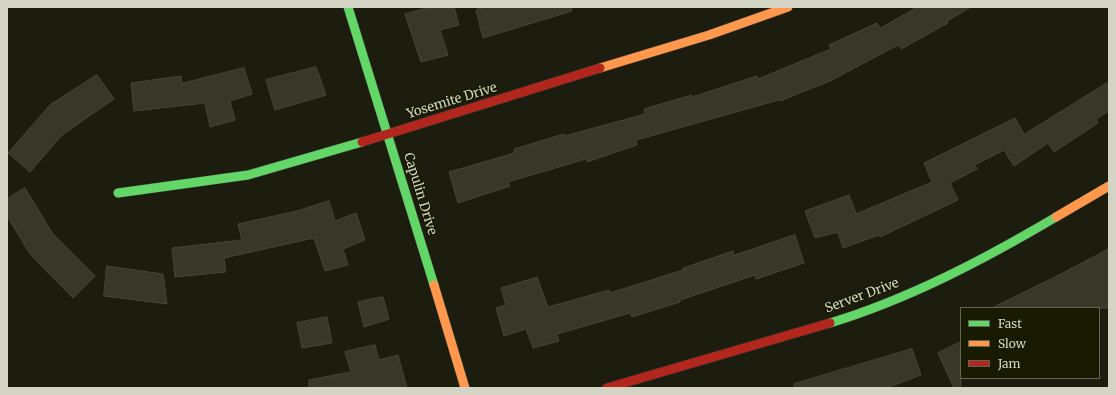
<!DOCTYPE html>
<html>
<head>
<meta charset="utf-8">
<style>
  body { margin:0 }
  #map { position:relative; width:1116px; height:395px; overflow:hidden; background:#1c1d0e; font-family:Merriweather,serif }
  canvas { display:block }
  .frame { position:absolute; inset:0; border:8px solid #d3d4c4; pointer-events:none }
  .legend { position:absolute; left:960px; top:307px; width:140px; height:72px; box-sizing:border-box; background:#181a01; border:1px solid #63644f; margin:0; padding:5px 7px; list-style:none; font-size:12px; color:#d3d4c4 }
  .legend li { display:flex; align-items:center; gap:8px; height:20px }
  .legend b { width:20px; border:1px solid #63644f }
</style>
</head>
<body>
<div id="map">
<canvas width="1116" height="395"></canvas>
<div class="frame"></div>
<ul class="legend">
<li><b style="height:5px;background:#63d668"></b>Fast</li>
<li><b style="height:5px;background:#ff974d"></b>Slow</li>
<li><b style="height:5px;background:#b3261e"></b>Jam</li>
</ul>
</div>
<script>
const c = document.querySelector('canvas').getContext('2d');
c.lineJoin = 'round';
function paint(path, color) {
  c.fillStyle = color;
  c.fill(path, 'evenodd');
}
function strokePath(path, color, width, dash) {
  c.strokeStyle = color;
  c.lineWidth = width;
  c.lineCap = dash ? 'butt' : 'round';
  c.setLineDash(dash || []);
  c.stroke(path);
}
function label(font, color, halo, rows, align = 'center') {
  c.font = font + ' Merriweather,serif';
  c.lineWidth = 3;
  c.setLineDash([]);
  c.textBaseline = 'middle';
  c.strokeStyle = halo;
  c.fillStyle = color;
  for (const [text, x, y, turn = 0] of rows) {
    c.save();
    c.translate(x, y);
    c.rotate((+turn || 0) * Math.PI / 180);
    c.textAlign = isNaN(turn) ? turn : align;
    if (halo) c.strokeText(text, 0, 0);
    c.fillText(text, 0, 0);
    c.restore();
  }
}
const building = new Path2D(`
  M432,7h22l5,18 -19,5 8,25 -27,7 -16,-48z
  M486,7h85l1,4 -89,27 -7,-28z
  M918,7h53l-24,14 1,2 -47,26 -3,-4 -68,36 -50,20 -1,-1 -143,40 1,5 -50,17 -1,-3 -78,23 2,4 -52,17 -9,-31 66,-19 -1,-4 50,-15 1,2 80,-22 -1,-5 48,-14v2l65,-21 1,3 73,-30 -2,-4 48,-22 3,5z
  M316,67l10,28 -51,15 -9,-30z
  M244,68l8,26 -22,7 5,19 -25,7 -5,-24 -71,8 -3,-28 50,-7 1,7z
  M97,75l17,24 -52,36 -32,37 -22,-19 42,-48z
  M1109,82v29l-13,8 2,4 -44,29 -6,-9 -34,23 -10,-16 -29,15 2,4 -27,14 8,17 -78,37 -1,-2 -36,13 -5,-16 -23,6 -10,-27 44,-16 7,19 76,-32 -8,-19 91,-45 9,16z
  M25,188l28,46 42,42 -22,22 -43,-44 -23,-38v-17z
  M329,201l6,20 21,-8 9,27 -22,9 5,16 -23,6 -11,-33 -90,20 2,14 -51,5 -3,-29 70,-8 -4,-16 59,-13z
  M795,235l9,28 -48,16 -1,-4 -75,25v2l-48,15 -2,-4 -73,21 2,7 -26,7 -7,-19 -22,7 -8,-28 10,-3 -5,-17 36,-11 11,30 61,-17 1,3 73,-23v-2l50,-17 1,4z
  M1109,249v59h-117l69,-34z
  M107,266l56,8 4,30 -63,-8z
  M383,297l6,22 -25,8 -6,-25z
  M327,317l5,26 -30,5 -5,-25z
  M961,342v46h-7l-16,-35z
  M375,345l4,15 19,-5 9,33h-98v-8l42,-8 -6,-20z
  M912,349l9,26 -34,13h-93v-4z`);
paint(building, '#373828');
strokePath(building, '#45463a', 1);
const fast = new Path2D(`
  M348,7l86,278
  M118,193l130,-18 114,-33
  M830,323c79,-24 155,-64 226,-106`);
const slow = new Path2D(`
  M600,68l109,-33 79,-28
  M1056,217l53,-31
  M434,285l31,103`);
const jam = new Path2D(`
  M362,142l238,-74
  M607,388l223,-65`);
strokePath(fast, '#38382e', 10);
strokePath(slow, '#38382e', 10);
strokePath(jam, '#38382e', 10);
strokePath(fast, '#63d668', 9);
strokePath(slow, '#ff974d', 9);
strokePath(jam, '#b3261e', 9);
label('13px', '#d3d4c4', '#181a01', [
  ["Yosemite Drive",452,101,-17],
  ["Capulin Drive",420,194,73],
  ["Server Drive",862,296,-20]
]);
</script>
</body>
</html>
